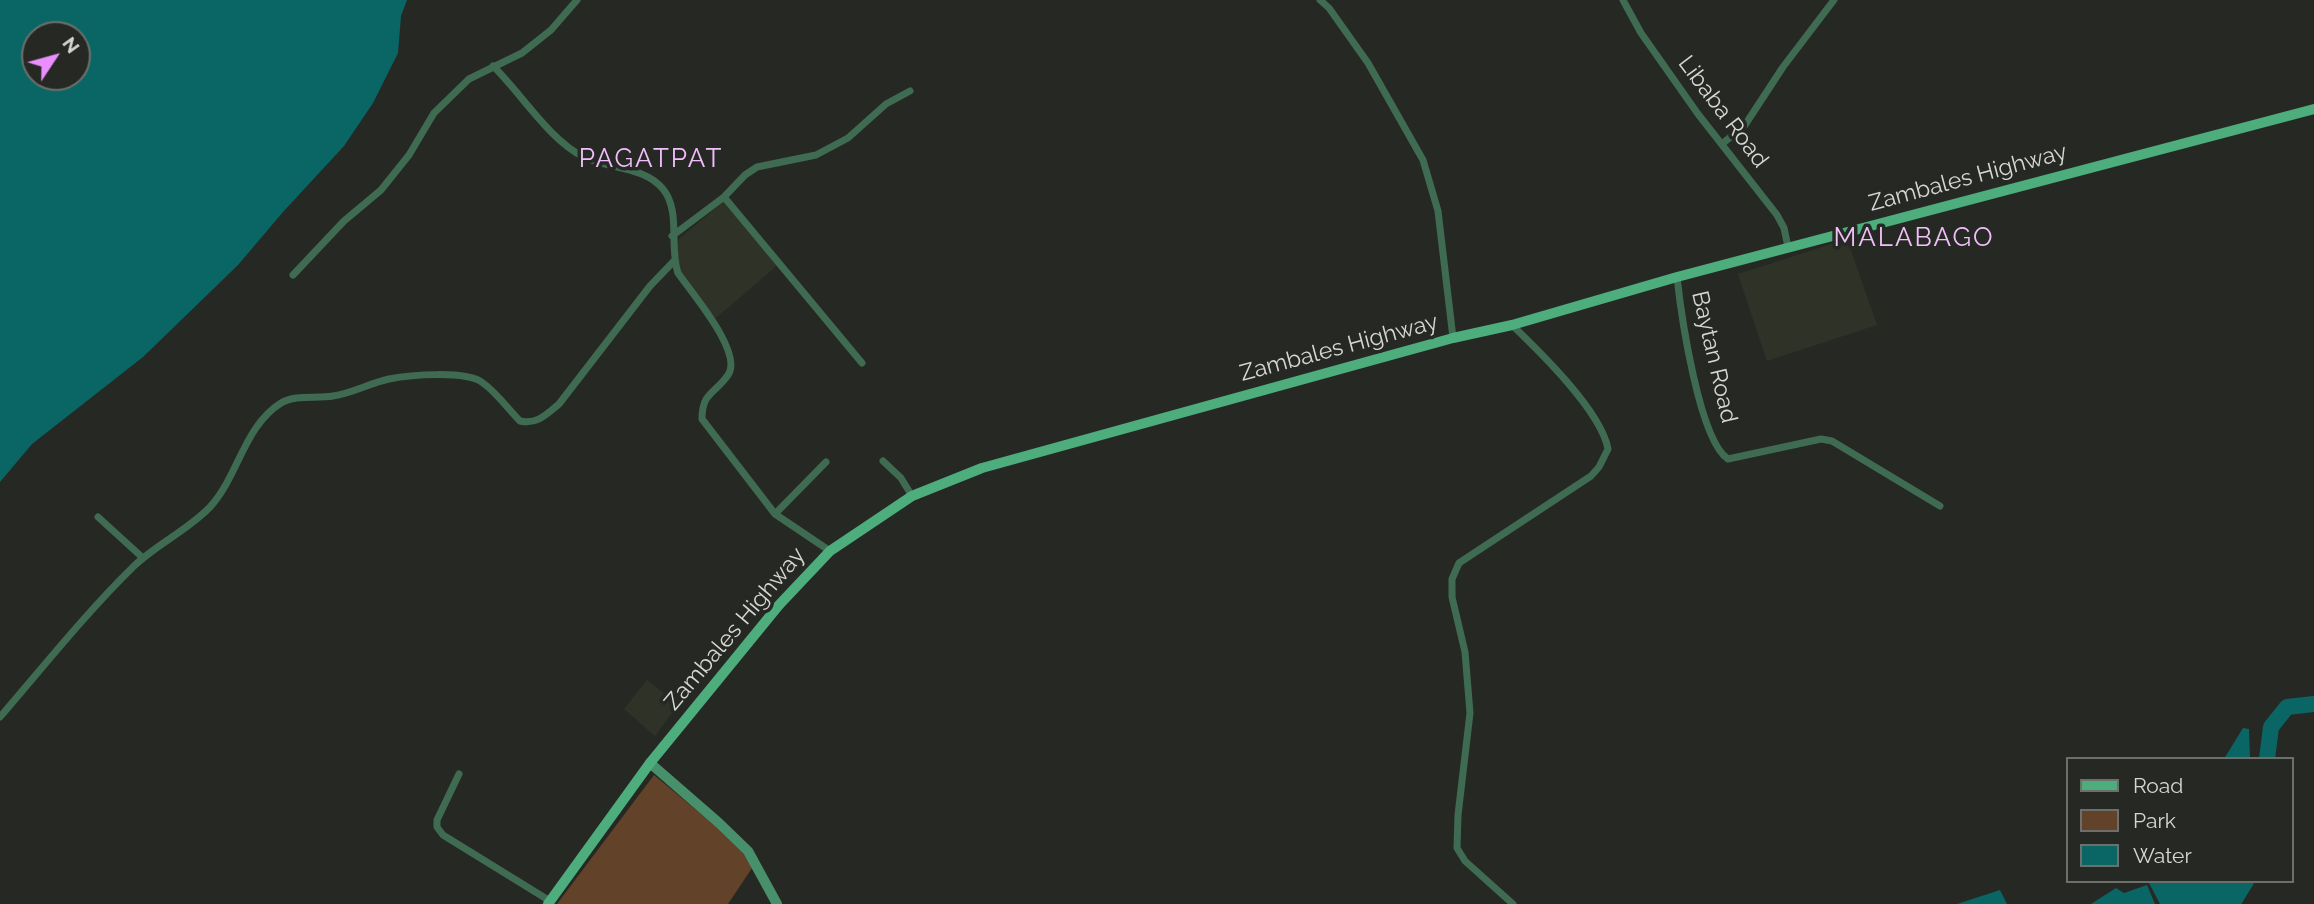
<!DOCTYPE html>
<html>
<head>
<meta charset="utf-8">
<style>
  body { margin:0 }
  #map { position:relative; width:2314px; height:904px; overflow:hidden; background:#262923; font-family:Raleway,sans-serif }
  canvas { display:block }
  .legend { position:absolute; left:2066px; top:757px; width:228px; height:126px; box-sizing:border-box; background:#262923; border:2px solid #6c6f6a; margin:0; padding:9px 12px; list-style:none; font-size:21px; color:#d6d7d4 }
  .legend li { display:flex; align-items:center; gap:14px; height:35px }
  .legend b { width:35px; border:2px solid #6c6f6a }
  .north { position:absolute; left:21px; top:21px; width:70px; height:70px; box-sizing:border-box; background:#262923; border:2px solid #6c6f6a; border-radius:50%; rotate:54deg; font-size:19px; font-weight:700; line-height:28px; text-align:center; color:#d6d7d4 }
  .north::after { content:''; display:block; margin:auto; width:24px; height:32px; background:#ea8dfd; clip-path:polygon(50% 0,100% 100%,50% 72%,0 100%) }
</style>
</head>
<body>
<div id="map">
<canvas width="2314" height="904"></canvas>
<ul class="legend">
<li><b style="height:9px;background:#4dad7d"></b>Road</li>
<li><b style="height:19px;background:#624329"></b>Park</li>
<li><b style="height:19px;background:#0a6664"></b>Water</li>
</ul>
<div class="north">N</div>
</div>
<script>
const c = document.querySelector('canvas').getContext('2d');
c.lineJoin = 'round';
function paint(path, color) {
  c.fillStyle = color;
  c.fill(path, 'evenodd');
}
function strokePath(path, color, width, dash) {
  c.strokeStyle = color;
  c.lineWidth = width;
  c.lineCap = dash ? 'butt' : 'round';
  c.setLineDash(dash || []);
  c.stroke(path);
}
function label(font, color, halo, rows, align = 'center') {
  c.font = font + ' Raleway,sans-serif';
  c.lineWidth = 7;
  c.setLineDash([]);
  c.textBaseline = 'middle';
  c.strokeStyle = halo;
  c.fillStyle = color;
  for (const [text, x, y, turn = 0] of rows) {
    c.save();
    c.translate(x, y);
    c.rotate((+turn || 0) * Math.PI / 180);
    c.textAlign = isNaN(turn) ? turn : align;
    if (halo) c.strokeText(text, 0, 0);
    c.fillText(text, 0, 0);
    c.restore();
  }
}
paint(new Path2D(`
  M725,200l54,64 -64,55 -37,-50 -1,-23 2,-7z
  M1847,239l30,86 -110,36 -29,-87z
  M647,680l31,25 -23,31 -31,-27z`), '#2e3227');
paint(new Path2D(`
  M654,775l88,73 12,17 -26,39h-171z`), '#624329');
paint(new Path2D(`
  M0,0h407l-6,16 -3,37 -25,50 -29,43 -61,66 -45,53 -95,92 -111,87 -32,38zM77,35v42h-42v-42z
  M2243,728l6,1 1,30h-26z
  M2148,881h88l-2,14 -6,9h-68z
  M2147,885l8,19h-64l25,-16 8,5z
  M2000,890l7,14h-50z`), '#0a6664');
strokePath(new Path2D(`
  M2267,759l4,-32 16,-20 27,-3
  M2232,904l14,-23`), '#0a6664', 16);
strokePath(new Path2D(`
  M1320,0l9,8 39,55 55,97 15,51 15,127
  M1623,0l18,33 57,81 79,101 7,13 4,19
  M493,66c28,27 57,75 91,91 24,12 60,9 79,32 18,22 6,58 15,84 13,19 66,80 50,102 -13,19 -26,17 -26,44l73,95 55,37
  M1722,144l23,-19 38,-58 51,-67
  M724,197l138,166
  M672,236l52,-39 21,-22 12,-8 59,-12 32,-17 38,-34 24,-13
  M293,275l51,-54 37,-31 28,-35 25,-42 35,-34 53,-26 29,-23 26,-30
  M1677,277c4,37 22,163 51,182l93,-20 11,2 108,65
  M1512,325c28,27 89,86 96,124l-9,18 -8,9 -132,87 -7,16v18l13,55 5,61 -12,102 -1,33 8,13 48,43
  M883,461l18,17 11,18
  M775,514l51,-52
  M98,517l45,41
  M0,717c44,-51 86,-104 134,-151 23,-22 54,-36 76,-59 28,-30 34,-81 71,-104 15,-9 35,-4 52,-7 20,-3 37,-13 56,-17 20,-4 77,-9 94,4 14,10 25,26 37,38 17,4 27,-7 39,-17l91,-118 24,-25
  M459,774l-22,46v7l6,8 107,66`), '#406b53', 7);
strokePath(new Path2D(`
  M650,763l69,60 29,28 29,53`), '#48906b', 10);
strokePath(new Path2D(`
  M548,904l102,-141 129,-158 51,-54 82,-55 70,-28 210,-58 261,-72 59,-13 165,-48 637,-168`), '#4dad7d', 10);
label('23px', '#d6d7d4', '#262923', [
  ["Libaba Road",1723,112,53],
  ["Zambales Highway",1968,178,-15],
  ["Zambales Highway",1339,348,-15],
  ["Baytan Road",1714,357,77],
  ["Zambales Highway",735,629,-50]
]);
c.letterSpacing = '2px';
label('26px', '#f1befb', '#262923', [
  ["PAGATPAT",651,159],
  ["MALABAGO",1914,238]
]);
c.letterSpacing = '0px';
</script>
</body>
</html>
